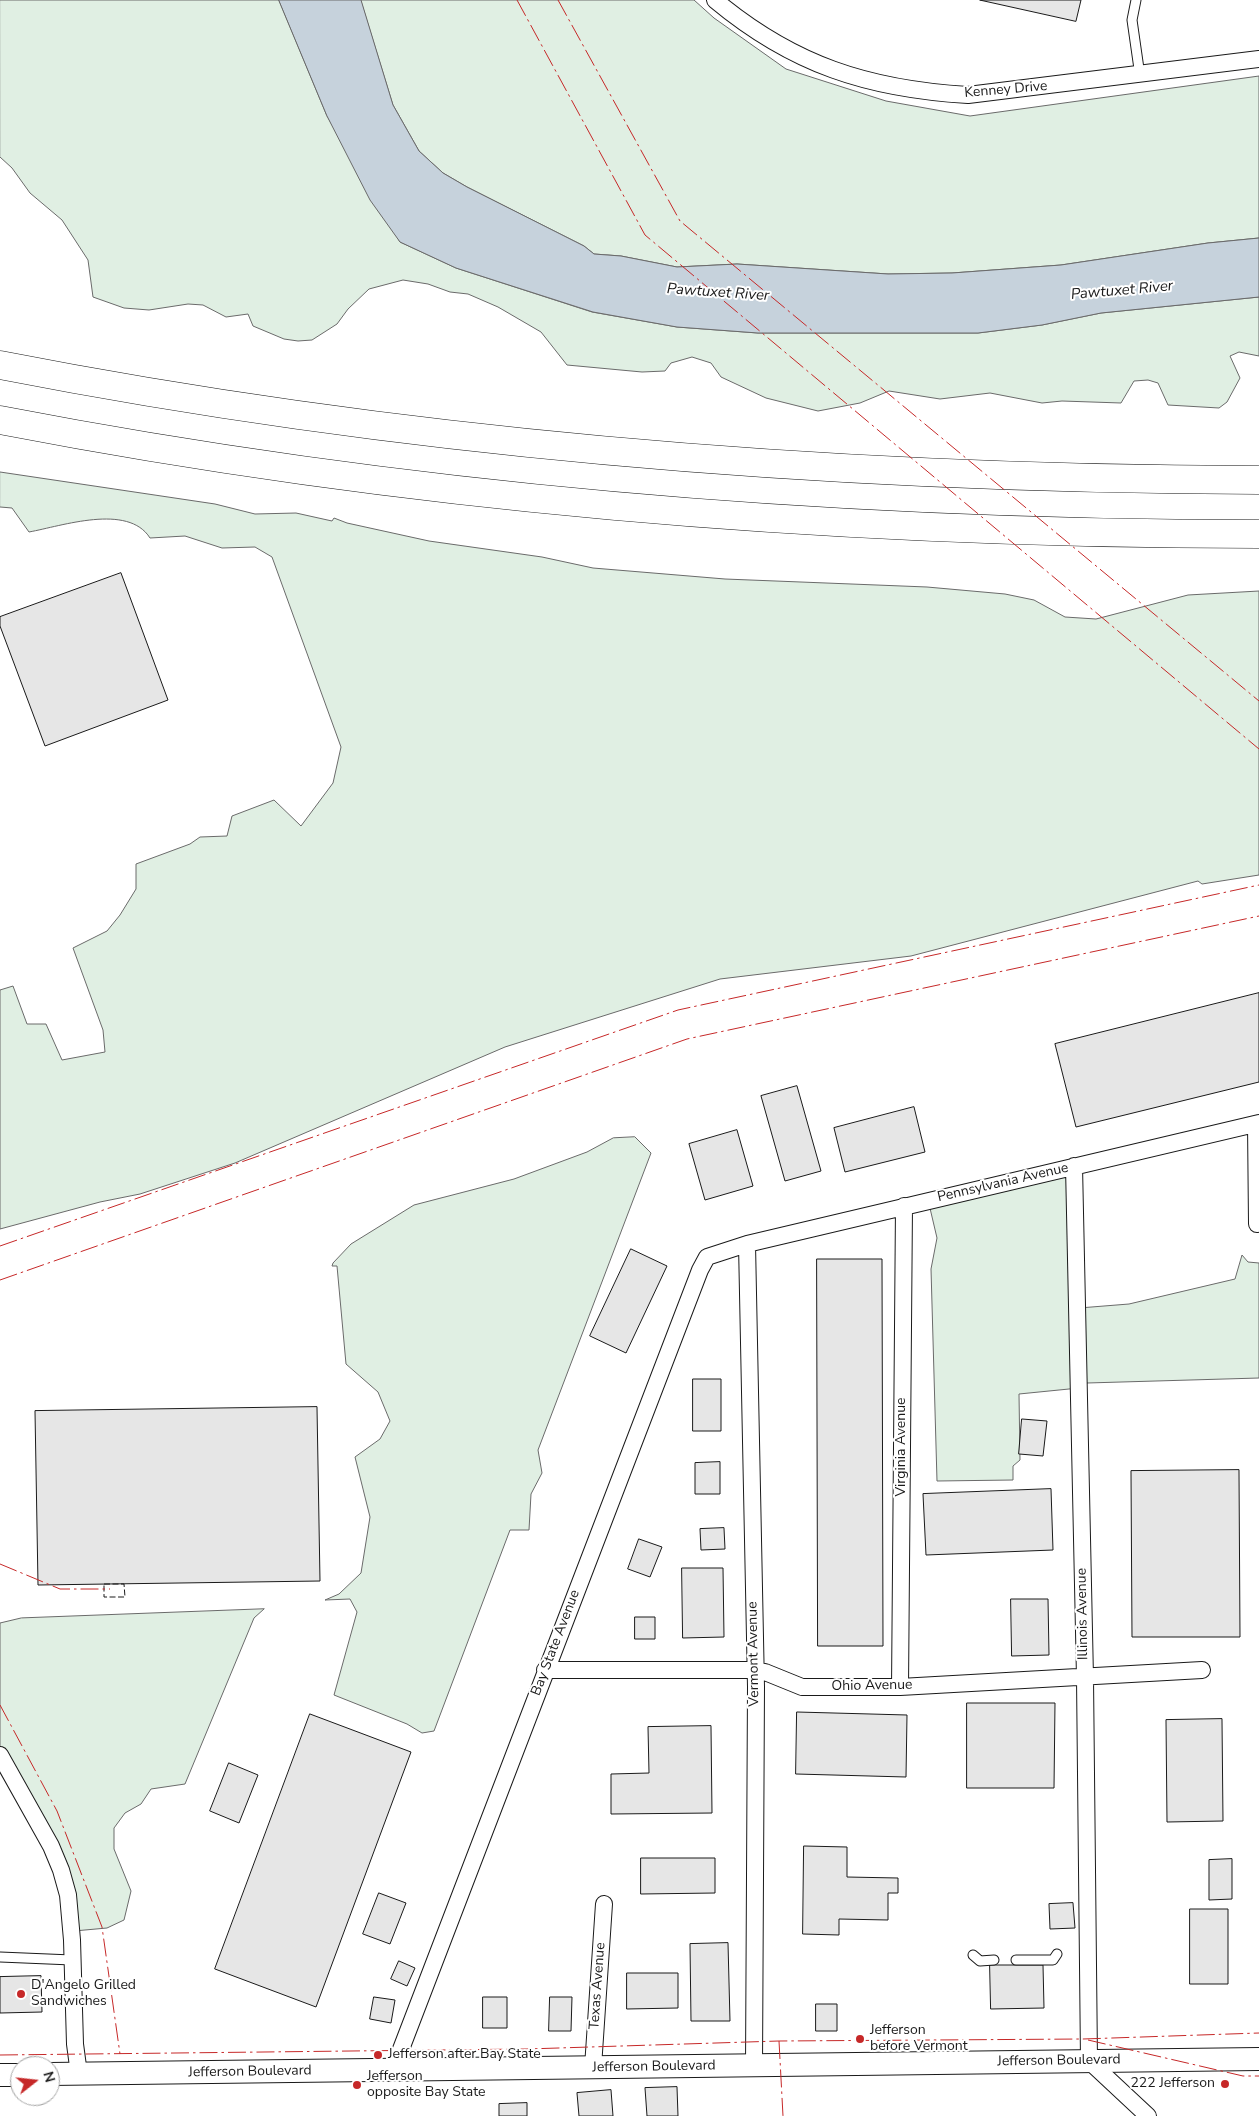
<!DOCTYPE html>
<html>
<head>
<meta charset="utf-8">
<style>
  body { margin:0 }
  #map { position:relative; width:1259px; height:2116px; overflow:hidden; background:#fff; font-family:"Nunito Sans",sans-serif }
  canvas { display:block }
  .north { position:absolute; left:10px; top:2056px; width:50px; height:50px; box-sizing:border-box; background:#fff; border:1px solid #a3a3a3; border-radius:50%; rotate:74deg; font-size:14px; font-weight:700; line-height:20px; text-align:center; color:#1a1a1a }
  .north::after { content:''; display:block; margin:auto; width:18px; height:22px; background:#c62828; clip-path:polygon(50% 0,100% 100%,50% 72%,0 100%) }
</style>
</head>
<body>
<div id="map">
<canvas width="1259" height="2116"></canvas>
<div class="north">N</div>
</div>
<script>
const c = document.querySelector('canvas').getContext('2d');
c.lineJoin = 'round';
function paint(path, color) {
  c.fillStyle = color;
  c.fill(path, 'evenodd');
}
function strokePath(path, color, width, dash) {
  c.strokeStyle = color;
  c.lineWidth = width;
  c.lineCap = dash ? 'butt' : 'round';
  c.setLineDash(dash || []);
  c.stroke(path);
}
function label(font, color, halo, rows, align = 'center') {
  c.font = font + ' "Nunito Sans",sans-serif';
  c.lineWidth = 4;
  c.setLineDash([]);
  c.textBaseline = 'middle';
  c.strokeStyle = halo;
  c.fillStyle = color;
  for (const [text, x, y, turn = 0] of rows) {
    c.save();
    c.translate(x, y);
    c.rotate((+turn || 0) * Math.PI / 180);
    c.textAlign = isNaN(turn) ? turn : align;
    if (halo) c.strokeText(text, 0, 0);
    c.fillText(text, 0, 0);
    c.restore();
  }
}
const green = new Path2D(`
  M0,0h279l48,116 73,126 56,26 136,44 85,15 81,6h220l64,-8 59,-12 158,-16v59l-20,-4 -9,4 10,22 -13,24 -8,6 -51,-3 -10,-22 -10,-3 -14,1 -13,22 -59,-2 -20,2 -52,-10 -50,6 -51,-8 -29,12 -42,8 -52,-13 -45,-21 -10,-14 -19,-6 -21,6 -6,8 -23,1 -75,-7 -26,-33 -43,-25 -30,-13 -18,-2 -22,-8 -25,-4 -34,9 -21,20 -11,15 -25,16 -14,1 -14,-2 -31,-13 -5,-12 -22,3 -23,-12 -15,-1 -39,6 -25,-2 -31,-11 -5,-37 -26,-40 -32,-27 -18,-25 -12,-11z
  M361,0h333l20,18 72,51 100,32 84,15 289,-40v162l-51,5 -147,22 -109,8 -64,1 -151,-10 -60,3 -56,-11 -27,-2 -10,-8 -117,-59 -24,-14 -24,-22 -26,-46z
  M0,472l215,32 40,10 41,-1 36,8 2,-3 13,5 82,18 113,16 51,11 132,11 202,8 78,7 29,6 31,17 31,2 92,-24 71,-4v284l-57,9 -4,-3 -287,75 -191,23 -215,68 -270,116 -95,31 -40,8 -100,27v-239l13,-4 14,38h19l16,36 43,-8 -2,-22 -30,-82 34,-17 13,-16 16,-26v-25l54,-20 10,-7 27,-1 5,-20 42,-16 27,26 32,-43 8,-36 -69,-190 -17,-10 -33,1 -37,-12 -35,2c-22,-35 -88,-12 -121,-6l-17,-24 -12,-1z
  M635,1137l16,16 -113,297 4,23 -11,21 -2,36h-19l-76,201 -12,2 -15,-9 -73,-29 23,-83 -7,-13 -25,1 14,-6 22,-21 9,-56 -15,-60 25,-18 10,-18 -12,-29 -32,-28 -9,-98h-5l1,-3 18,-19 63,-39 100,-26 73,-27 26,-14z
  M1071,1169l8,139 50,-4 106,-25 7,-24 6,7 11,1v115l-172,5 -8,5 -60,6 1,66 -7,6v14l-76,1 -6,-212 6,-31 -8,-34z
  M264,1609l-10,9 -69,166 -34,5 -10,15 -16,9 -11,15v21l17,42 -7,29 -17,8 -33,3 -4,-37 -70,-146v-125l21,-5z`);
paint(green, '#e0efe3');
strokePath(green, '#6a6a6a', 1);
const water = new Path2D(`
  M279,0h82l32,105 26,46 24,22 24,14 117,59 10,8 27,2 56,11 60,-3 151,10 64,-1 109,-8 147,-22 51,-5v59l-158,16 -59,12 -64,8h-220l-81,-6 -84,-15 -137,-44 -56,-26 -30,-42 -43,-84z`);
paint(water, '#c6d2dc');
strokePath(water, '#6a6a6a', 1);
const building = new Path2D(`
  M980,0h101l-5,21z
  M121,573l47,127 -123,46 -45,-120v-9z
  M1259,993v89l-183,45 -21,-83z
  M797,1086l24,85 -36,10 -24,-85z
  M914,1107l11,45 -80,20 -11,-44z
  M737,1130l16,56 -48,14 -16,-56z
  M631,1249l36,17 -41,87 -36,-17z
  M817,1259h65l1,387h-65z
  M693,1379h28v52h-28z
  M317,1407l3,174 -282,4 -3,-174z
  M1022,1419l25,2 -4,35 -24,-2z
  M720,1462v32h-25v-31z
  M1239,1470l1,167h-108l-1,-166z
  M1051,1489l2,61 -127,5 -3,-61z
  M724,1528l1,21 -24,1 -1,-21z
  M639,1539l23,8 -12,30 -22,-8z
  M682,1568h41l1,69 -41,1z
  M1011,1599h37l1,56 -37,1z
  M635,1617h20v22h-20z
  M967,1703h88l-1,85h-87z
  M797,1712l110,3 -1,62 -110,-3z
  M310,1714l101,38 -95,255 -101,-38z
  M1222,1719l1,102 -56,1 -1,-102z
  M711,1726l1,87 -101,1v-40l38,-1 -1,-46z
  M229,1763l29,12 -19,48 -29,-12z
  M804,1846l43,1v30l51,1v15h-10v27l-49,-1v16l-36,-1z
  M641,1858h74v35l-74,1z
  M1232,1859v40l-23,1v-40z
  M379,1893l27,10 -16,41 -27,-10z
  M1073,1903l2,25 -25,1 -1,-25z
  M1190,1909h38v75h-38z
  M728,1943l2,78h-39l-1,-77z
  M399,1961l16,7 -8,18 -16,-7z
  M990,1965h53l1,43 -53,1z
  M627,1973h51v35l-51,1z
  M41,1976l1,36 -42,1v-36z
  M374,1997l21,3 -4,23 -21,-4z
  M483,1997h24v31h-24z
  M550,1997h22l-1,34h-22z
  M816,2004h21v27h-21z
  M677,2087l1,29h-31l-2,-28z
  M611,2090l2,26h-34l-2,-23z
  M527,2103v13h-28v-12z`);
paint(building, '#e6e6e6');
strokePath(building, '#1a1a1a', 1);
const service = new Path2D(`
  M1136,0l-4,20 8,56
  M973,1955l7,6 14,-1
  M0,1957l72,3
  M1016,1960h37l4,-6`);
const minor = new Path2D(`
  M715,0c78,65 153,89 253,95l291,-36
  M1256,1124l1,100
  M1074,1166l11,512 4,383 59,55
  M747,1244l9,443 -2,378
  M545,1670h209l11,2 37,15h98l302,-17
  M900,1687l4,-481
  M0,1755l51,91 10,24 7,25 4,45 3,104 4,30
  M593,2067l11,-163
  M393,2070l307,-800 7,-13 40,-13 512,-121`);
const secondary = new Path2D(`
  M50,2074l1209,-15
  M0,2075h20`);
const motorway = new Path2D(`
  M0,365c414,81 838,114 1259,115
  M0,420c414,80 837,114 1259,114`);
strokePath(service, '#1a1a1a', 11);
strokePath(minor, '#1a1a1a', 18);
strokePath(secondary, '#1a1a1a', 24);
strokePath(motorway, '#1a1a1a', 29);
strokePath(service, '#fff', 9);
strokePath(minor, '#fff', 16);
strokePath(secondary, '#fff', 22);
strokePath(motorway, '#fff', 28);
strokePath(new Path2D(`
  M104,1584h20l1,13h-21z`), '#1a1a1a', 1, [6, 2.5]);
strokePath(new Path2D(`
  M517,0l128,235 614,514
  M558,0l122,221 579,480
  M0,1246l678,-236 581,-125
  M0,1280l687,-241 572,-123
  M0,1564l60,25h50
  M0,1705l57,106 45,116 18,127
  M1088,2040l155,36h16
  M779,2041l4,75
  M0,2055l527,-6 252,-8 304,-2 176,-6`), '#c62828', 1, [18, 4, 2.5, 4]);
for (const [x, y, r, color] of [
  [21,1994,5,"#c62828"],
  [860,2039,5,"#c62828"],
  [378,2055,5,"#c62828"],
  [1225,2084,5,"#c62828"],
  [357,2085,5,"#c62828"]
]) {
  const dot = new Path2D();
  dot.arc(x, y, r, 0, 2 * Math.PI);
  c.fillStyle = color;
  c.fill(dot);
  strokePath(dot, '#fff', 2);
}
label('14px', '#1a1a1a', '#fff', [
  ["Kenney Drive",1006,90,-5],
  ["Pennsylvania Avenue",1003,1183,-13],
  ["Virginia Avenue",902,1447,-90],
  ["Illinois Avenue",1083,1614,-91],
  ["Bay State Avenue",556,1643,-69],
  ["Vermont Avenue",754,1654,-91],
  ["Ohio Avenue",872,1686,-1],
  ["Texas Avenue",598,1986,-86],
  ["Jefferson Boulevard",1059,2061,-1],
  ["Jefferson Boulevard",654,2067,-1],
  ["Jefferson Boulevard",250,2072,-1]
]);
label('14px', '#1a1a1a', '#fff', [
  ["D'Angelo Grilled",31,1986],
  ["Sandwiches",31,2002],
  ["Jefferson",870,2031],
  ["before Vermont",870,2047],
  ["Jefferson after Bay State",388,2055],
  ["Jefferson",367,2077],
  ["opposite Bay State",367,2093],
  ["222 Jefferson",1215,2084,"right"]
], 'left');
label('italic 15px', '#1a1a1a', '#fff', [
  ["Pawtuxet River",1122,291,-5],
  ["Pawtuxet River",718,293,4]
]);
</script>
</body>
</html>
